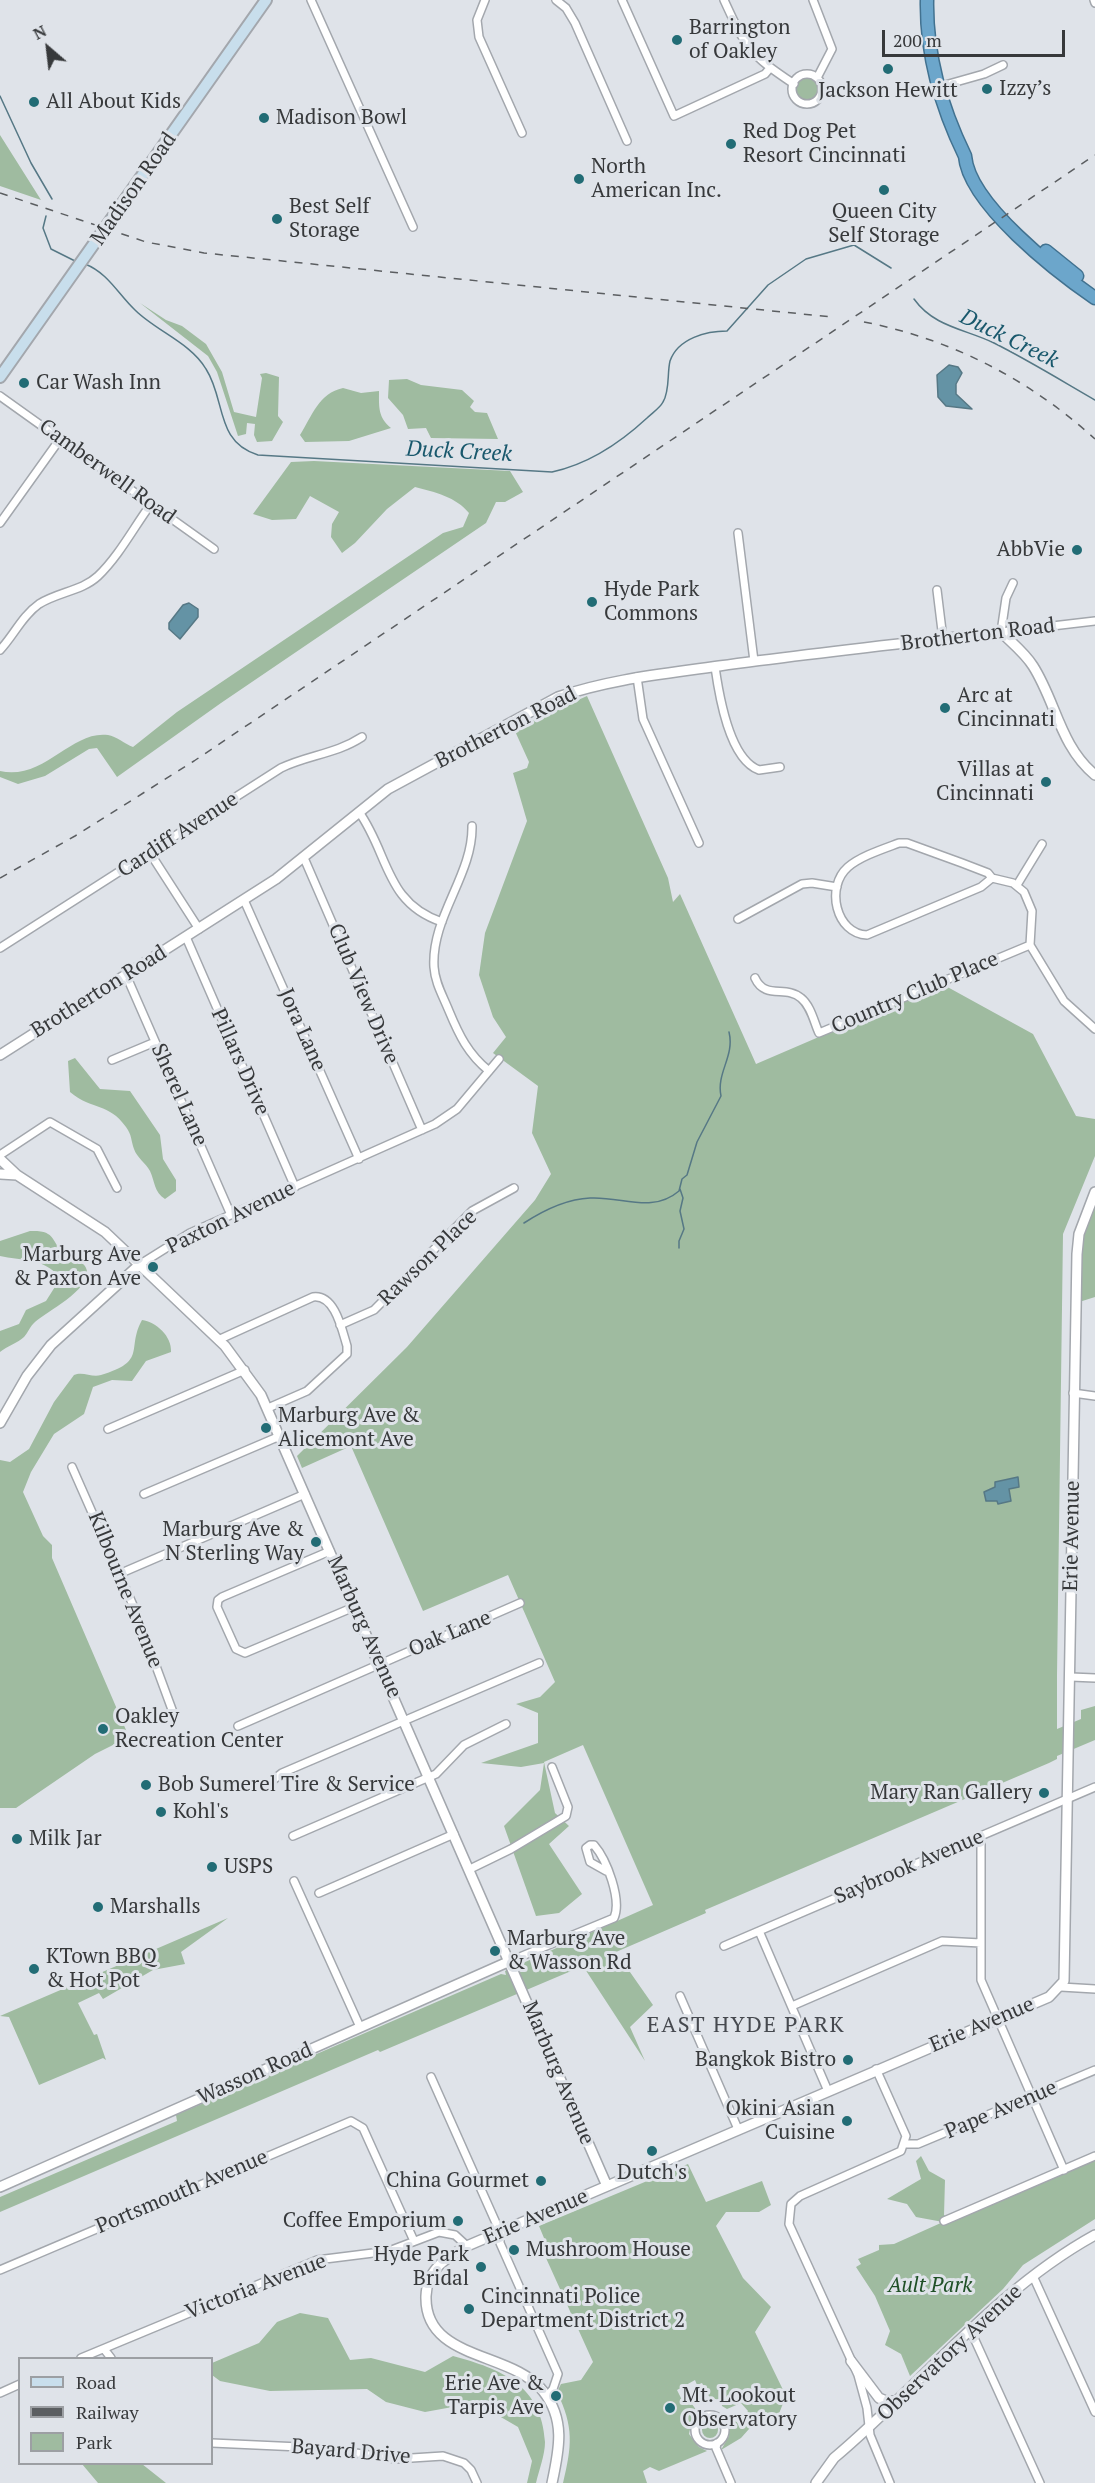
<!DOCTYPE html>
<html>
<head>
<meta charset="utf-8">
<style>
  body { margin:0 }
  #map { position:relative; width:1095px; height:2483px; overflow:hidden; background:#dfe3e9; font-family:"PT Serif",serif }
  canvas { display:block }
  .legend { position:absolute; left:18px; top:2357px; width:195px; height:108px; box-sizing:border-box; background:#dfe3e9; border:2px solid #9c9fa3; margin:0; padding:8px 10px; list-style:none; font-size:18px; color:#37393b }
  .legend li { display:flex; align-items:center; gap:12px; height:30px }
  .legend b { width:30px; border:2px solid #9c9fa3 }
  .north { position:absolute; left:18px; top:18px; width:60px; height:60px; -webkit-text-stroke:4px #dfe3e9; paint-order:stroke; rotate:332deg; font-size:16px; font-weight:700; line-height:24px; text-align:center; color:#37393b }
  .north::after { content:''; display:block; margin:auto; width:21px; height:27px; background:#37393b; clip-path:polygon(50% 0,100% 100%,50% 72%,0 100%) }
  .scale { position:absolute; left:882px; top:30px; width:183px; height:27px; box-sizing:border-box; border:3px solid #37393b; border-top:0; padding-left:8px; font-size:18px; line-height:21px; white-space:nowrap; color:#37393b; -webkit-text-stroke:4px #dfe3e9; paint-order:stroke }
</style>
</head>
<body>
<div id="map">
<canvas width="1095" height="2483"></canvas>
<ul class="legend">
<li><b style="height:8px;background:#c8deec"></b>Road</li>
<li><b style="height:8px;background:#5b5e61"></b>Railway</li>
<li><b style="height:16px;background:#9fbba0"></b>Park</li>
</ul>
<div class="north">N</div>
<div class="scale">200 m</div>
</div>
<script>
const c = document.querySelector('canvas').getContext('2d');
c.lineJoin = 'round';
function paint(path, color) {
  c.fillStyle = color;
  c.fill(path, 'evenodd');
}
function strokePath(path, color, width, dash) {
  c.strokeStyle = color;
  c.lineWidth = width;
  c.lineCap = dash ? 'butt' : 'round';
  c.setLineDash(dash || []);
  c.stroke(path);
}
function label(font, color, halo, rows, align = 'center') {
  c.font = font + ' "PT Serif",serif';
  c.lineWidth = 6;
  c.setLineDash([]);
  c.textBaseline = 'middle';
  c.strokeStyle = halo;
  c.fillStyle = color;
  for (const [text, x, y, turn = 0] of rows) {
    c.save();
    c.translate(x, y);
    c.rotate((+turn || 0) * Math.PI / 180);
    c.textAlign = isNaN(turn) ? turn : align;
    if (halo) c.strokeText(text, 0, 0);
    c.fillText(text, 0, 0);
    c.restore();
  }
}
paint(new Path2D(`
  M796 89a11 11 0 1 1 22 0a11 11 0 1 1-22 0Z
  M0,135l41,65 -41,-14z
  M140,303l26,17 16,6 24,18 16,28 12,40 22,5 6,-39 -2,-4 6,-1 13,4 -1,39 5,6 -11,19 -15,1 -3,-7 1,-11 -8,-1 -1,11 -8,2 -21,-64 -9,-16z
  M407,379l14,6 41,5 12,11 -4,6 5,5 12,1 11,26 -67,-1 -5,-10 -18,1 -5,-14 -15,-17 1,-18z
  M343,388l18,5 18,-2c0,17 -1,26 12,37l-42,13 -44,1 -5,-7c12,-19 19,-42 43,-47z
  M314,461l196,10 13,21 -18,10h-9l-10,21 -265,180 -104,74 -20,-29 -8,1 -44,27 -27,8 -18,-7v-6c44,10 71,-41 108,-36 8,1 17,9 25,12l44,-35 266,-179 20,-6 6,-14c-13,-16 -34,-21 -54,-26l-28,22 -32,34 -13,10 -11,-16 1,-13 7,-12 -29,-16 -14,23 -24,1 -19,-6 38,-52z
  M587,696l81,182 5,24 7,-8 76,170 186,-80 91,50 43,82 19,3v37l-32,78 -6,441v54l24,-10v-9l14,-4v34l-38,16v3l-8,4 -344,147 1,3 -90,39 37,53 -23,22 15,34 -62,-95 -203,86 -2,-2 -378,162v-15l177,-76 -1,-6 325,-141 5,1 -1,-4 148,-66 -70,-160 -39,17 11,51 14,13 -20,18 33,50 -23,19 -23,3 -32,-90 36,-36 4,-27 -23,4 -40,-4 57,-20v-30l-22,-9 24,-7 15,-15 -47,-107 -85,36 -72,-165 -49,22 -5,-12 110,-109 128,-147 16,-26 -19,-41 6,-47 -45,-33 13,-16 -13,-20 -14,-42 6,-42 42,-112 -14,-48 14,-5 2,-6 -15,-33z
  M75,1058l25,31 30,2 30,44 3,24 13,21v11l-11,8c-11,-7 -10,-17 -15,-28 -4,-8 -13,-13 -16,-22 -3,-8 -2,-14 -8,-22 -18,-25 -33,-16 -56,-35l-2,-31z
  M1095,1192v105l-19,6 1,-49z
  M30,1231c27,-1 20,10 35,24 7,5 20,5 22,16 3,19 -41,41 -52,51 -5,4 -7,11 -11,15 -6,6 -17,9 -24,15v-21l19,-7 7,-14 20,-9 12,-19 -1,-8c-18,-17 -36,-13 -57,-18v-15z
  M142,1320c14,2 30,16 29,32l-25,9 -14,20 -20,-1 -19,7 -9,27 -30,20 -23,38 -8,20 20,44 9,9v13l77,179 -34,17 -79,54h-16v-348l10,2 19,-13 25,-47 20,-27c9,-4 18,3 27,0 47,-14 25,-26 41,-55z
  M228,1918l-47,34 4,12 -32,6 -50,29 -4,-6 -21,10 16,32 3,-1 9,26 -3,-2 -64,27 -30,-68 -9,-1z
  M921,2156l8,15 16,9 -1,35 5,4 146,-63v63l-72,46 -20,24 -93,87 -9,-22 -16,-9 5,-14 -15,-35 -19,-29 5,-3 -3,-5 21,-9v-5l15,-1 49,-22 -27,-5 -9,-13 -20,-5 34,-20 -5,-18z
  M688,2164l18,38 56,-21 9,24 -12,7h-33l-10,14 27,52 28,29 -16,25 31,64 -8,20 -29,13 -8,9 -20,12 8,-14 -1,-14 5,-3 6,5 7,-4 -1,-4 3,-5 -7,-8 -14,6 -5,-3 -1,-6 -11,-2 -8,-15 -5,2 -2,-5 -18,10 5,10 5,-3 12,17 -7,6 -3,14 10,13 8,4 -48,20 -9,-4 -7,4 4,12h-84c9,-37 11,-56 -6,-91l4,-8 20,-4 12,-18 -47,-104 -2,-20 -5,-12z
  M300,2313l28,5 22,42 21,-2 54,14 28,-16c48,13 89,29 92,86 0,13 -6,28 -9,41h-9l5,-22 -14,-34 -31,-18 -29,-3 -33,6 -39,-10 -19,-13 -97,2 -50,-10 -8,-6v-12l47,-20 18,-21z
  M702 2430a8 8 0 1 1 16 0a8 8 0 1 1-16 0Z
  M82,2464h60l24,19h-68z`), '#9fbba0');
const water = new Path2D(`
  M949,365l9,2 4,6 -6,11v10l16,15 -26,-3 -8,-9 -1,-22z
  M189,603l9,6v8l-18,22 -11,-10v-6l14,-18z
  M1018,1477l1,10 -10,2 2,12 -13,3 -1,-3h-11l-2,-9 11,-5v-5z`);
paint(water, '#6493a5');
strokePath(water, '#567885', 1.5);
strokePath(new Path2D(`
  M0,96l31,67 21,36
  M46,216l-3,12 8,21 26,13
  M85,264c23,9 33,30 50,46 21,21 56,33 71,59 20,31 9,73 52,86l294,17c37,-8 67,-28 95,-54 5,-5 13,-10 16,-16 7,-11 4,-29 7,-41 8,-23 37,-30 57,-30l41,-46 38,-26 48,-14 37,23
  M914,299c20,28 51,30 80,44 34,17 68,38 101,57
  M524,1223c20,-13 42,-24 66,-25 32,-2 62,16 89,-7l3,-12 5,-4 10,-33 24,-46c-5,-23 14,-40 8,-64
  M679,1248v-7l5,-12 -4,-18 3,-13 -3,-9`), '#567885', 1.5);
const minor = new Path2D(`
  M311,0l102,227
  M485,0l-8,20 2,17 43,96
  M556,0l10,8 9,15 52,118
  M622,0l52,116 91,-42 5,-6
  M724,0c22,48 25,54 70,84
  M813,0l19,49 -15,29
  M1094,0l1,3
  M792 89a15 15 0 1 1 30 0a15 15 0 1 1-30 0Z
  M938,87l46,-13 19,-9
  M0,396l214,153
  M0,523l60,-84
  M738,533l16,128
  M1013,583l-7,15 -5,34 94,-11
  M937,590l6,49
  M0,650c14,-15 22,-34 39,-46 19,-12 43,-13 59,-28 21,-20 36,-49 53,-72
  M715,667c4,28 14,92 44,103l21,-3
  M637,677l6,42 56,124
  M359,812c30,42 26,91 83,110
  M472,826c1,49 -41,91 -38,141 1,16 9,29 15,44 10,24 19,43 40,60
  M150,853l49,76
  M304,858l118,272
  M992,878l-11,9 -114,48c-31,-1 -42,-48 -19,-68 13,-11 35,-18 51,-24h8l55,20 26,10 4,5 21,5 11,9 8,19 -2,34 34,56 31,28
  M1017,885l25,-41
  M244,900l115,259
  M738,919l64,-35 10,-1 25,4
  M186,937l109,250
  M0,948l281,-180c27,-13 55,-14 81,-31
  M126,975l105,240
  M755,978c10,22 31,7 46,20 10,8 13,24 18,35l211,-88
  M112,1060l43,-18
  M0,1155l50,-33 47,27 20,39
  M139,1265l51,-32 245,-109 22,-15 42,-50
  M340,1325l34,-15 98,-99 42,-23
  M218,1340l95,-43c22,-3 29,33 34,49v8l-40,37 -39,17
  M1073,1393l22,3
  M108,1429l137,-59
  M72,1467l64,145 38,103
  M144,1494l136,-58
  M330,1551l-108,46 -4,3 -1,7 19,42 9,4 109,-46
  M119,1574l186,-80
  M1071,1677l24,1
  M238,1726l282,-123
  M263,1788l19,-15 257,-110
  M293,1836l143,-62 28,-29 42,-21
  M981,1836v144l83,190
  M470,1869l41,-20 55,-33 2,-9 -16,-40
  M294,1881l66,146
  M319,1893l135,-59
  M759,1931l69,160
  M724,1946l371,-159
  M510,1961l104,-43c8,-18 -7,-58 -20,-73h-4l-4,3 4,14 16,9
  M1061,1987l34,2
  M680,1996l58,133
  M792,2006l150,-65 39,2
  M876,2069l30,67 -5,15 -101,45 -9,8 -2,20 69,151 9,33 3,27 20,48
  M431,2077l69,155v11l58,131 -5,15 -6,7
  M905,2144h13l177,-74
  M944,2221l151,-65
  M0,2270l351,-149 12,7 51,113
  M1033,2276l62,136
  M969,2333l5,5 66,145
  M104,2349l7,9
  M81,2358l236,-98 72,-9 50,-19 16,3 12,11
  M0,2393l20,-9
  M695 2430a15 15 0 1 1 30 0a15 15 0 1 1-30 0Z
  M212,2443l110,5 74,11 47,-3 21,7 7,7 6,13
  M717,2443l-1,5 15,35`);
const tertiary = new Path2D(`
  M0,1055l276,-176 112,-90 170,-92c52,-18 106,-23 161,-31 94,-13 188,-23 282,-34 11,11 24,21 32,34 23,36 27,80 62,109
  M0,1159l17,16 88,57 120,114 36,49 346,791
  M0,1174l17,1
  M0,1423l27,-47 24,-31 88,-80
  M0,2187l510,-226
  M851,2361l28,37 7,3h10
  M552,2483c7,-33 14,-63 -9,-92 -31,-40 -119,-30 -117,-95 1,-27 20,-38 41,-50l582,-249 15,-16 13,-727 2,-20 16,-42
  M816,2483l18,-25c87,-73 161,-168 261,-223`);
const secondary = new Path2D(`
  M0,377l266,-377`);
const trunk = new Path2D(`
  M927,0c-1,55 14,107 38,156 4,48 92,116 130,142
  M1046,251l31,25`);
strokePath(minor, '#a3a7ad', 10);
strokePath(tertiary, '#a3a7ad', 12);
strokePath(secondary, '#a3a7ad', 14);
strokePath(trunk, '#427290', 15);
strokePath(minor, '#fff', 7);
strokePath(tertiary, '#fff', 9);
strokePath(secondary, '#c8deec', 10);
strokePath(trunk, '#6ca6cb', 12);
strokePath(new Path2D(`
  M0,193l146,49 58,11 628,64
  M864,322c87,17 165,57 231,117
  M0,878l75,-42 119,-75 901,-606`), '#5b5e61', 1.5, [8, 8]);
for (const [x, y, r, color] of [
  [677,40,6,"#226c75"],
  [888,69,6,"#226c75"],
  [987,89,6,"#226c75"],
  [34,102,6,"#226c75"],
  [264,118,6,"#226c75"],
  [731,144,6,"#226c75"],
  [579,179,6,"#226c75"],
  [884,190,6,"#226c75"],
  [277,219,6,"#226c75"],
  [24,383,6,"#226c75"],
  [1077,550,6,"#226c75"],
  [592,602,6,"#226c75"],
  [945,708,6,"#226c75"],
  [1046,782,6,"#226c75"],
  [153,1267,6,"#226c75"],
  [266,1428,6,"#226c75"],
  [316,1542,6,"#226c75"],
  [103,1729,6,"#226c75"],
  [146,1785,6,"#226c75"],
  [1044,1793,6,"#226c75"],
  [161,1812,6,"#226c75"],
  [17,1839,6,"#226c75"],
  [212,1867,6,"#226c75"],
  [98,1907,6,"#226c75"],
  [495,1951,6,"#226c75"],
  [34,1969,6,"#226c75"],
  [848,2060,6,"#226c75"],
  [847,2121,6,"#226c75"],
  [652,2151,6,"#226c75"],
  [541,2181,6,"#226c75"],
  [458,2221,6,"#226c75"],
  [514,2250,6,"#226c75"],
  [481,2267,6,"#226c75"],
  [469,2309,6,"#226c75"],
  [556,2396,6,"#226c75"],
  [670,2408,6,"#226c75"]
]) {
  const dot = new Path2D();
  dot.arc(x, y, r, 0, 2 * Math.PI);
  c.fillStyle = color;
  c.fill(dot);
  strokePath(dot, '#dfe3e9', 2);
}
label('21px', '#37393b', '#dfe3e9', [
  ["Barrington",689,28],
  ["of Oakley",689,52],
  ["Izzy’s",999,89],
  ["Jackson Hewitt",888,91,"center"],
  ["All About Kids",46,102],
  ["Madison Bowl",276,118],
  ["Red Dog Pet",743,132],
  ["Resort Cincinnati",743,156],
  ["North",591,167],
  ["American Inc.",591,191],
  ["Best Self",289,207],
  ["Storage",289,231],
  ["Queen City",884,212,"center"],
  ["Self Storage",884,236,"center"],
  ["Car Wash Inn",36,383],
  ["AbbVie",1065,550,"right"],
  ["Hyde Park",604,590],
  ["Commons",604,614],
  ["Arc at",957,696],
  ["Cincinnati",957,720],
  ["Villas at",1034,770,"right"],
  ["Cincinnati",1034,794,"right"],
  ["Marburg Ave",141,1255,"right"],
  ["& Paxton Ave",141,1279,"right"],
  ["Marburg Ave &",278,1416],
  ["Alicemont Ave",278,1440],
  ["Marburg Ave &",304,1530,"right"],
  ["N Sterling Way",304,1554,"right"],
  ["Oakley",115,1717],
  ["Recreation Center",115,1741],
  ["Bob Sumerel Tire & Service",158,1785],
  ["Mary Ran Gallery",1032,1793,"right"],
  ["Kohl's",173,1812],
  ["Milk Jar",29,1839],
  ["USPS",224,1867],
  ["Marshalls",110,1907],
  ["Marburg Ave",507,1939],
  ["& Wasson Rd",507,1963],
  ["KTown BBQ",46,1957],
  ["& Hot Pot",46,1981],
  ["Bangkok Bistro",836,2060,"right"],
  ["Okini Asian",835,2109,"right"],
  ["Cuisine",835,2133,"right"],
  ["Dutch's",652,2173,"center"],
  ["China Gourmet",529,2181,"right"],
  ["Coffee Emporium",446,2221,"right"],
  ["Mushroom House",526,2250],
  ["Hyde Park",469,2255,"right"],
  ["Bridal",469,2279,"right"],
  ["Cincinnati Police",481,2297],
  ["Department District 2",481,2321],
  ["Erie Ave &",544,2384,"right"],
  ["Tarpis Ave",544,2408,"right"],
  ["Mt. Lookout",682,2396],
  ["Observatory",682,2420]
], 'left');
label('21px', '#37393b', '#dfe3e9', [
  ["Madison Road",134,189,-55],
  ["Camberwell Road",107,472,36],
  ["Brotherton Road",978,635,-7],
  ["Brotherton Road",506,728,-27],
  ["Cardiff Avenue",178,835,-33],
  ["Brotherton Road",99,992,-32],
  ["Country Club Place",915,993,-23],
  ["Club View Drive",363,994,67],
  ["Jora Lane",302,1030,66],
  ["Pillars Drive",240,1062,66],
  ["Sherel Lane",179,1095,66],
  ["Paxton Avenue",231,1218,-26],
  ["Rawson Place",428,1258,-44],
  ["Erie Avenue",1072,1536,-89],
  ["Kilbourne Avenue",125,1590,68],
  ["Marburg Avenue",364,1627,66],
  ["Oak Lane",450,1634,-23],
  ["Saybrook Avenue",909,1867,-23],
  ["Erie Avenue",982,2025,-23],
  ["Marburg Avenue",558,2073,67],
  ["Wasson Road",255,2074,-24],
  ["Pape Avenue",1001,2110,-23],
  ["Portsmouth Avenue",182,2192,-23],
  ["Erie Avenue",536,2217,-23],
  ["Victoria Avenue",256,2287,-21],
  ["Observatory Avenue",950,2353,-43],
  ["Bayard Drive",351,2452,5]
]);
label('italic 21px', '#1f5026', '#dfe3e9', [
  ["Ault Park",930,2286]
]);
label('italic 22px', '#19586c', '#dfe3e9', [
  ["Duck Creek",1009,339,26],
  ["Duck Creek",459,452,3]
]);
c.letterSpacing = '1.5px';
label('22px', '#46494f', '#dfe3e9', [
  ["EAST HYDE PARK",746,2026]
]);
c.letterSpacing = '0px';
</script>
</body>
</html>
